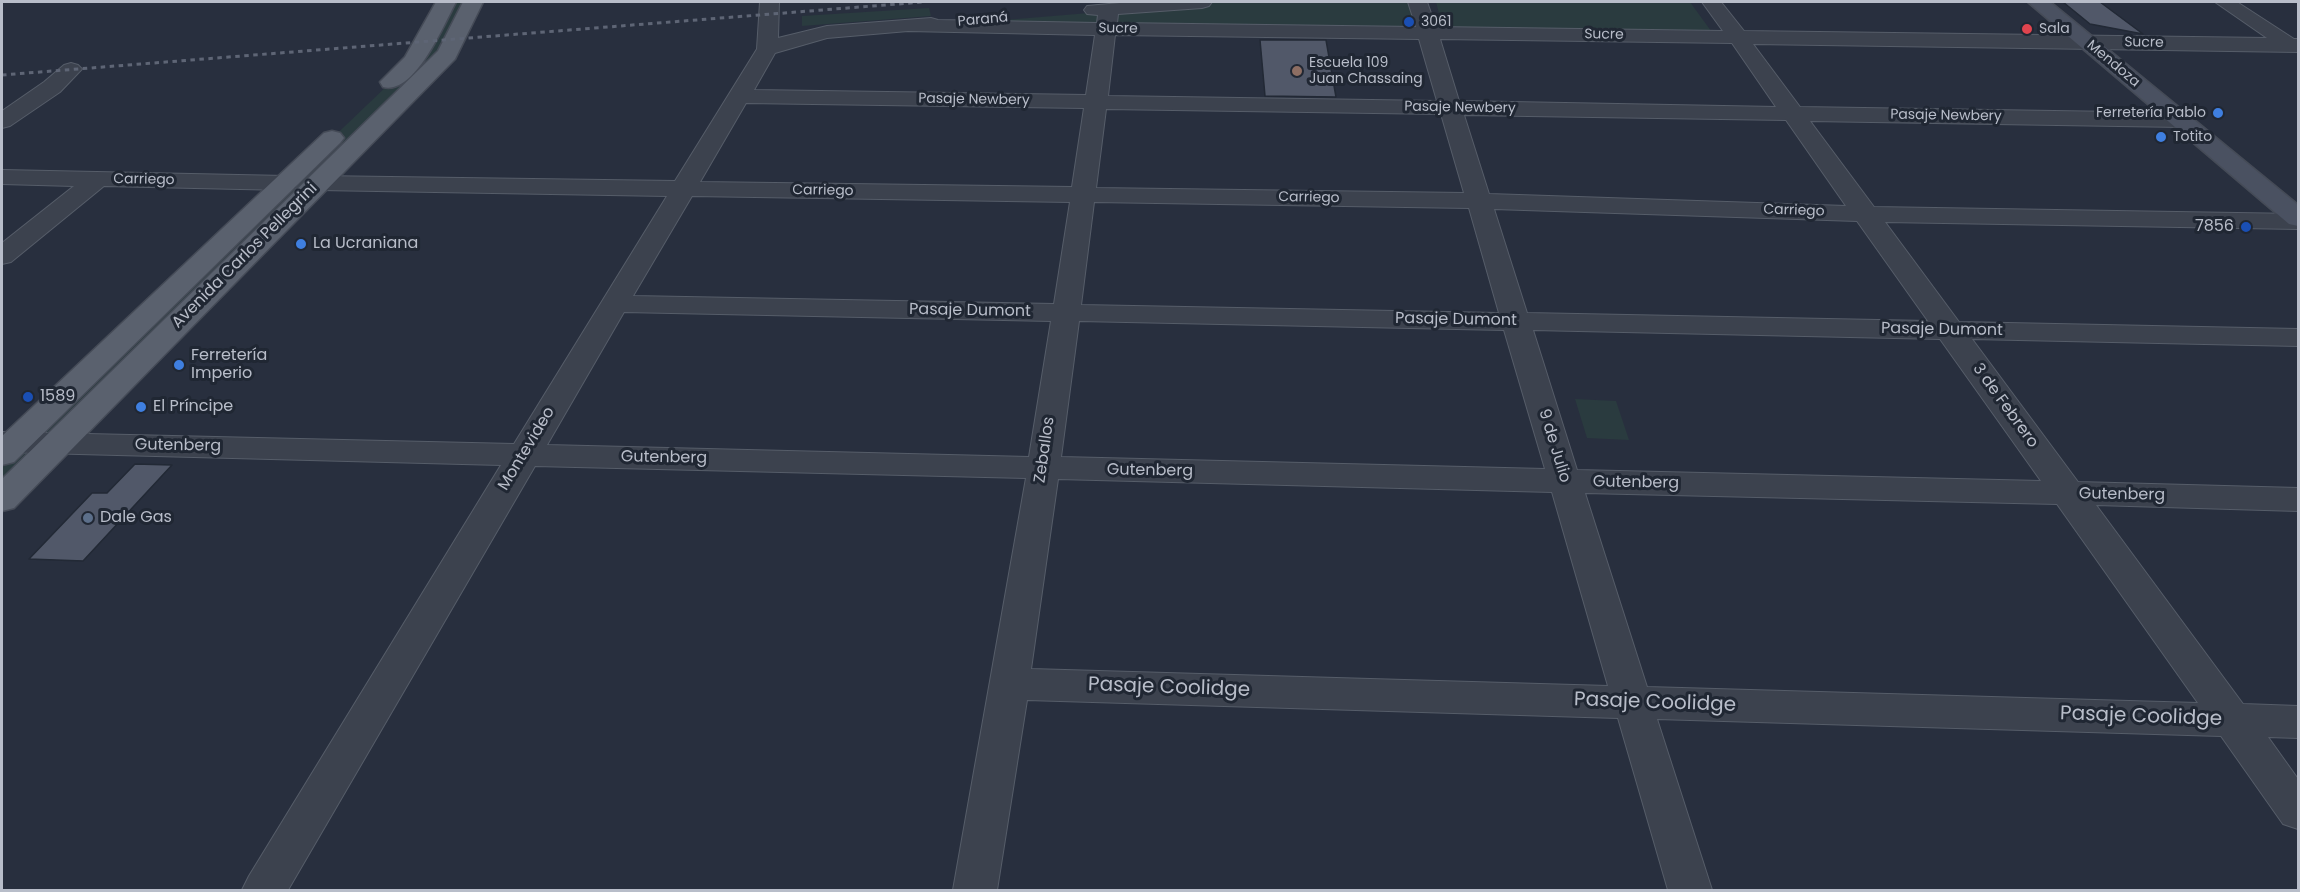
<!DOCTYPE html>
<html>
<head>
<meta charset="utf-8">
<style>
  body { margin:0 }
  #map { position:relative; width:2300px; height:892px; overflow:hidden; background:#282f3e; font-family:Poppins,sans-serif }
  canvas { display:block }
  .frame { position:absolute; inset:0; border:3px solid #b8bdc9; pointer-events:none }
</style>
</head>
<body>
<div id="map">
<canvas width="2300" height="892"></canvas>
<div class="frame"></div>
</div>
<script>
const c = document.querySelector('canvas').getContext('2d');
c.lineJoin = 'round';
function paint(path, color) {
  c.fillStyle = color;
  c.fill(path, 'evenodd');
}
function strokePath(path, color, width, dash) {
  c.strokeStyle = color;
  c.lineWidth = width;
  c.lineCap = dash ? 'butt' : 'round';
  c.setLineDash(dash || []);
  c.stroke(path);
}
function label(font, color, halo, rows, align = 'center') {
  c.font = font + ' Poppins,sans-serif';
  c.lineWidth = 6;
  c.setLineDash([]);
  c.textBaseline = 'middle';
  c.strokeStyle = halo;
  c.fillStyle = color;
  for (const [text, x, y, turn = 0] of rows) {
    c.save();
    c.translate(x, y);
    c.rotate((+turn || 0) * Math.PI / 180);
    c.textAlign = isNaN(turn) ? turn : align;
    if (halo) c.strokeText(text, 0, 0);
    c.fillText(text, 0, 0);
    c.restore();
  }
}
paint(new Path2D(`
  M446,2h27l-18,36 -453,461v-45l412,-394z
  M1226,2h183l10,28 -305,-3 1,-17z
  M1436,2h254l24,33 -271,-6z
  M929,8l2,8 -129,10v-10z
  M1101,12l-2,13 -142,-1z
  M1575,399l41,2 13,39 -42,-2z`), '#2a3b3f');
const building = new Path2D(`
  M2063,2h37l43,32 -53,-10z
  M1260,40h66l10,57 -71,-1z
  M135,464l37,1 -89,96 -54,-2 63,-66h15z`);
paint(building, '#515869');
strokePath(building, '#222935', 1.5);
const minor = new Path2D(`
  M760,2h19l-1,36 49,-12 104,-8 7,2 159,3 1,-8 -11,-1 -3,-4 3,-4 44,-4h81l-3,4 -7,2 -84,6 -1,9 299,4 -8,-25h19l9,25 287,4 -21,-29h19l23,29 523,7 -52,-36h22l57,37h4v13l-545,-8 47,63 381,6 8,2 3,5 -3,5 -8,2 -371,-6 64,86 424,7v15l-413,-7 74,100 339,7v17l-326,-7 106,143 220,6v23l-202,-6 147,199 55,2v32l-30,-1 30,42v50l-15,-5 -62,-88 -564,-17 55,171h-44l-50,-172 -591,-18 -30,190h-44l73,-412 -491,-12 -247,424h-46l7,-14 252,-411 -499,-13v-20l512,12 153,-248 -348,-6 -9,-2 -3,-5 3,-5 9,-2 356,5 82,-132zM908,31l187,4 -9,60 -332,-5 21,-37 52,-15zM1115,35l304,4 18,62 -329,-5zM1440,39l292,4 44,64 -317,-6zM746,103l338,5 -12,79 -372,-5zM1106,109l335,5 23,79 -368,-5zM1464,115l322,5 60,86 -357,-12zM692,196l378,6 -16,102 -421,-8zM1094,202l375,6 30,105 -418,-8zM1494,209l363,12 71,100 -401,-8zM624,312l427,9 -22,136 -482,-12zM1079,321l425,9 41,139 -484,-12zM1533,330l407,9 101,142 -464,-11zM1058,479l494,13 56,194 -577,-17zM1585,493l472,11 141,199 -551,-16z
  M71,63l7,2 4,4 -22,23 -50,34 -8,2v-17l42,-29 20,-17z
  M2,170l284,6 9,2 3,5 -3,5 -9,2 -182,-4 -93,76 -9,2v-21l72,-57 -72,-2z`);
const secondary = new Path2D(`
  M2028,2h22l248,203v21l-9,-2z`);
const primary = new Path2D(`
  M436,2h20c-13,24 -41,93 -73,85l-3,-5 25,-25z
  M463,2h20l-28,57 -441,449 -12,3v-32l436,-428z
  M332,131l8,2 4,5 -4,5 -326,319 -12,3v-29l322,-303z`);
strokePath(minor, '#565d69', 2);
strokePath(secondary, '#454b57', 3);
strokePath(primary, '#454b57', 3);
paint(minor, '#3c424e');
paint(secondary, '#4a5161');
paint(primary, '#5a616e');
strokePath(new Path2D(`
  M2,75l921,-73`), '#5e6575', 3, [4.5, 4.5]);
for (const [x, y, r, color] of [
  [1409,22,6,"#1a4fb4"],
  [2027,29,6,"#e0444e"],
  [1297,71,6,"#8d6e63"],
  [2218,113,6,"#3f7fe0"],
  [2161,137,6,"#3f7fe0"],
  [2246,227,6,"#1a4fb4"],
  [301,244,6,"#3f7fe0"],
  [179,365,6,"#3f7fe0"],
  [28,397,6,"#1a4fb4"],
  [141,407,6,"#3f7fe0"],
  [88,518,6,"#5c6f8a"]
]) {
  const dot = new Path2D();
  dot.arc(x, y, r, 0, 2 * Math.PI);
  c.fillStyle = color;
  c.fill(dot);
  strokePath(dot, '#202733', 2);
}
label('14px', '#b8bdc9', '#202733', [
  ["Paraná",983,20,-5],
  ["Sucre",1118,29,1],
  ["Sucre",1604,35,1],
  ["Sucre",2144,43,1],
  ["Mendoza",2113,64,40],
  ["Pasaje Newbery",974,100,1],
  ["Pasaje Newbery",1460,108,1],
  ["Pasaje Newbery",1946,116,1],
  ["Carriego",144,180,1],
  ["Carriego",823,191,1],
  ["Carriego",1309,198,1],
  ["Carriego",1794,211,2]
]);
label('14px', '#b8bdc9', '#202733', [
  ["3061",1421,22],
  ["Sala",2039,29],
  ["Escuela 109",1309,63],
  ["Juan Chassaing",1309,79],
  ["Ferretería Pablo",2206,113,"right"],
  ["Totito",2173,137]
], 'left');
label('16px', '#b8bdc9', '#202733', [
  ["7856",2234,227,"right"],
  ["La Ucraniana",313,244],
  ["Ferretería",191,356],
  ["Imperio",191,374],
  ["1589",40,397],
  ["El Príncipe",153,407],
  ["Dale Gas",100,518]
], 'left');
label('16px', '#b8bdc9', '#202733', [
  ["Avenida Carlos Pellegrini",245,256,-45],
  ["Pasaje Dumont",970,311,1],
  ["Pasaje Dumont",1456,320,1],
  ["Pasaje Dumont",1942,330,1],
  ["3 de Febrero",2005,406,54],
  ["Gutenberg",178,446,1],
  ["9 de Julio",1554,446,73],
  ["Montevideo",527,449,-59],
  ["Zeballos",1045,450,-82],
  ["Gutenberg",664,458,1],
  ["Gutenberg",1150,471,1],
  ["Gutenberg",1636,483,1],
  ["Gutenberg",2122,495,1]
]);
label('20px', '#b8bdc9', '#202733', [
  ["Pasaje Coolidge",1169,688,2],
  ["Pasaje Coolidge",1655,703,2],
  ["Pasaje Coolidge",2141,717,2]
]);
</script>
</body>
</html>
